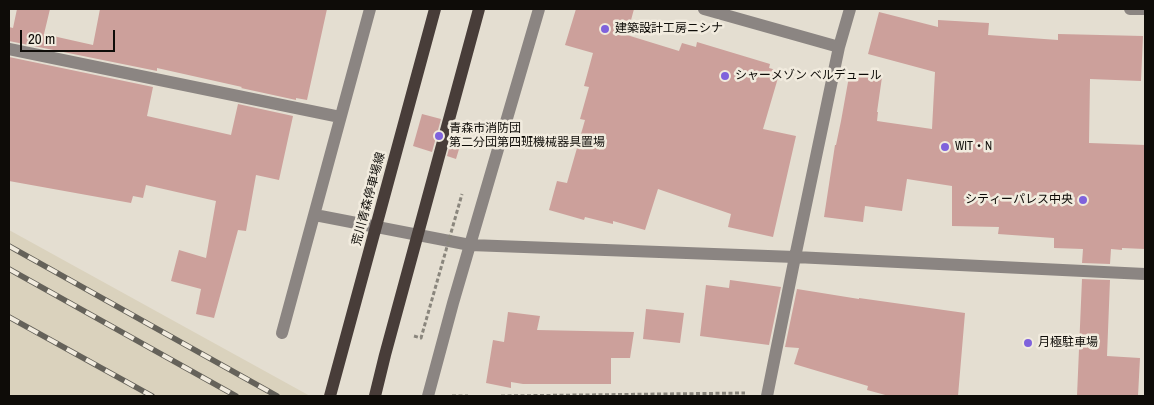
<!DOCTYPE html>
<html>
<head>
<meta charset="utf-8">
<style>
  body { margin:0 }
  #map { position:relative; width:1154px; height:405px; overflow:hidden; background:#e4ded1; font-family:"Archivo Narrow",sans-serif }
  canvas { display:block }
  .frame { position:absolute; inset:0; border:10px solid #0e0c08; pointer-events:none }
  .scale { position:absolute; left:20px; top:30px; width:95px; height:22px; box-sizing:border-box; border:2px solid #0e0c08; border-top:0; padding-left:6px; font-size:15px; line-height:18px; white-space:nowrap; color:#0e0c08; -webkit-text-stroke:4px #f1ebde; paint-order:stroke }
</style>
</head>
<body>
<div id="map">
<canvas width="1154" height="405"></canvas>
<div class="frame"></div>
<div class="scale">20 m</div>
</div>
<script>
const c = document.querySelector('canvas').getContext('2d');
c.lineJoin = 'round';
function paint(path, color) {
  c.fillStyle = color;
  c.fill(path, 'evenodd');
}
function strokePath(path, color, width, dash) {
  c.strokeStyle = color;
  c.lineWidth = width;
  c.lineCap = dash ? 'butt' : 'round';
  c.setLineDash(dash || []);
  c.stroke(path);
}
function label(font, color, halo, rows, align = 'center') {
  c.font = font + ' "Archivo Narrow","Noto Sans JP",sans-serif';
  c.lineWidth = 5;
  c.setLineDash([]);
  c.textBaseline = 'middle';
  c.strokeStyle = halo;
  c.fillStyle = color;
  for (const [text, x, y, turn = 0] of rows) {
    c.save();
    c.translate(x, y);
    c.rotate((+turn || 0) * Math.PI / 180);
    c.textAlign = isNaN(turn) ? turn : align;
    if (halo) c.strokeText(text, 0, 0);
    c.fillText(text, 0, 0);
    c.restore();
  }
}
paint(new Path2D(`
  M9,230l301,166h-301z`), '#dad2bd');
paint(new Path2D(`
  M17,9h33l-6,25 49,11 7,-36h227l-20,91 -11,-2v2l-55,-12 1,-1 -85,-19v3l-148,-30v-14l4,1z
  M576,9h58l-7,26 52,16 3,-8 14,4 1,-5 73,22 -1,4 11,3 -17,58 33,7 -23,101 -45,-10 3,-13 -73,-25 -13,41 -32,-9v3l-28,-7 -1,3 -35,-10 8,-29 10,2 18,-63 -5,-1 9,-32 -5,-1 9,-33 -28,-8z
  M879,12l59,15v-7l51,3 -1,12 70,5v-6l85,2 -2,45 -51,-2 -1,64 56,2v104l-23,-1v2l-11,-1 -1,15 -28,-1 1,-14 -29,-1v-10l-56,-4 1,-7 -47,-1v-40l-45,-7 -5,32 -37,-5 -2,16 -39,-5 11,-72h1l5,-24 9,-50 32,6 -5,35h1l-1,9 55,8 3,-57 -67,-18z
  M9,57l144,30 -6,29 84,19 7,-31 55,12 -14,64 -23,-5 -10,56 -8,-1 -24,88 -18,-4 5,-25 -30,-8 8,-31 27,8 10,-57 -70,-16 -3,13 -10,-2 -2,7 -122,-22z
  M422,114l19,5 -9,33 -19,-6z
  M456,123l10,3 -10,33 -9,-3z
  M1082,279l28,1 -3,76 33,2 -2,38h-61z
  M730,280l51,7 -12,58 -69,-9 6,-51 23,3z
  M797,289l62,10v-1l106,15 -7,83h-69l-22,-6 1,-4 -74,-22 5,-16 -14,-1z
  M646,309l38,4 -4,30 -37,-4z
  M508,312l32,4 -3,14 97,2 -4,26h-19v26h-88l-12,-2v6l-25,-5 7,-43 11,2z`), '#cca09b');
strokePath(new Path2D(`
  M452,396h16
  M501,396l244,-3`), '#8a867d', 3, [4, 2.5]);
strokePath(new Path2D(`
  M704,9l135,38
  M850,9l-11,38 -44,210 350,17
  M1130,9h15
  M9,49l331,68
  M315,215l155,30 325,12 -28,139
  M282,333l88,-324
  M428,396l25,-93 86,-294`), '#8b8582', 12);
const rail = new Path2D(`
  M9,246l268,150
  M9,269l227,127
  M9,317l143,79`);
strokePath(rail, '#65625a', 5.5);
strokePath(rail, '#f1ebde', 4, [11]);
strokePath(new Path2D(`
  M414,336l7,2 41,-144`), '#8a867d', 3, [4, 2.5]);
strokePath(new Path2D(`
  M330,396l105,-387
  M375,396l10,-41 94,-346`), '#483d39', 12);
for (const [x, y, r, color] of [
  [605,29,5,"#7f62dc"],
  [725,76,5,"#7f62dc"],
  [439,136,5,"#7f62dc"],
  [945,147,5,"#7f62dc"],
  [1083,200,5,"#7f62dc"],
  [1028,343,5,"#7f62dc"]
]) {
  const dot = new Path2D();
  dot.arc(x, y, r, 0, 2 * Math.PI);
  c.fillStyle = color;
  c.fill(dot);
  strokePath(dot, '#f1ebde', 2);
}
label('12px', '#0e0c08', '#f1ebde', [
  ["建築設計工房ニシナ",615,29],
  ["シャーメゾン ベルデュール",735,76],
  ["青森市消防団",449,129],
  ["第二分団第四班機械器具置場",449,143],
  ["WIT・N",955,147],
  ["シティーパレス中央",1073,200,"right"],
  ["月極駐車場",1038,343]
], 'left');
label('12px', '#0e0c08', '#f1ebde', [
  ["荒川青森停車場線",369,199,-75]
]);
</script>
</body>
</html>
